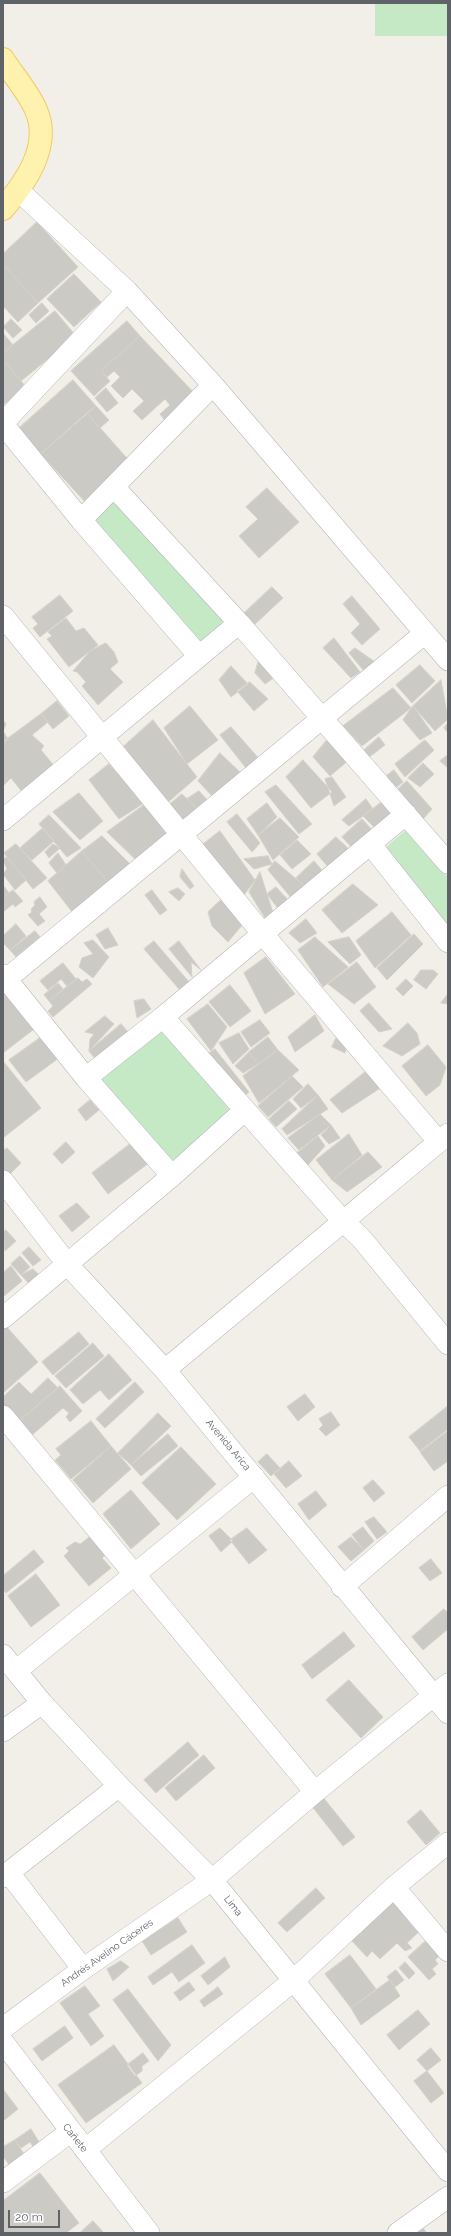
<!DOCTYPE html>
<html>
<head>
<meta charset="utf-8">
<style>
  body { margin:0 }
  #map { position:relative; width:451px; height:2236px; overflow:hidden; background:#f1efe8; font-family:Raleway,sans-serif }
  canvas { display:block }
  .frame { position:absolute; inset:0; border:4px solid #5f6368; pointer-events:none }
  .scale { position:absolute; left:8px; top:2210px; width:52px; height:18px; box-sizing:border-box; border:2px solid #5f6368; border-top:0; padding-left:5px; font-size:12px; line-height:14px; white-space:nowrap; color:#5f6368; -webkit-text-stroke:3px #fff; paint-order:stroke }
</style>
</head>
<body>
<div id="map">
<canvas width="451" height="2236"></canvas>
<div class="frame"></div>
<div class="scale">20 m</div>
</div>
<script>
const c = document.querySelector('canvas').getContext('2d');
c.lineJoin = 'round';
function paint(path, color) {
  c.fillStyle = color;
  c.fill(path, 'evenodd');
}
function strokePath(path, color, width, dash) {
  c.strokeStyle = color;
  c.lineWidth = width;
  c.lineCap = dash ? 'butt' : 'round';
  c.setLineDash(dash || []);
  c.stroke(path);
}
function label(font, color, halo, rows, align = 'center') {
  c.font = font + ' Raleway,sans-serif';
  c.lineWidth = 3;
  c.setLineDash([]);
  c.textBaseline = 'middle';
  c.strokeStyle = halo;
  c.fillStyle = color;
  for (const [text, x, y, turn = 0] of rows) {
    c.save();
    c.translate(x, y);
    c.rotate((+turn || 0) * Math.PI / 180);
    c.textAlign = isNaN(turn) ? turn : align;
    if (halo) c.strokeText(text, 0, 0);
    c.fillText(text, 0, 0);
    c.restore();
  }
}
paint(new Path2D(`
  M375,3h73v33h-73z
  M115,498l115,127 -30,25 -112,-130z
  M407,829l41,48v50l-76,-68z
  M163,1028l71,87 -63,50 -73,-86z`), '#c5e8c5');
const building = new Path2D(`
  M37,222l41,45 -40,36 -35,-39v-10z
  M3,264l35,39 -20,19 -15,-16z
  M74,274l27,28 -27,25 -27,-28z
  M42,303l7,8 -13,12 -7,-8z
  M55,311l21,25 -55,45 -18,-21v-7z
  M11,319l11,11 -9,8 -10,-11z
  M127,321l13,15 -39,35 9,10 -16,15 -23,-25z
  M3,333l10,12 -10,8z
  M140,336l57,60 -30,27 -7,-9 10,-9 -5,-6 -23,21 -9,-9 11,-10 -12,-12 -9,9 -12,-12 9,-9 -6,-6 -7,6 -6,-6z
  M3,360l23,27 -23,18z
  M73,380l23,26 -55,48 -23,-25z
  M106,388l12,15 -11,9 -12,-14z
  M96,406l13,14 -9,8 -13,-15z
  M87,413l45,51 -45,40 -46,-50z
  M267,488l32,34 -40,36 -20,-22 19,-17 -12,-12z
  M272,587l11,11 -31,29 -10,-12z
  M60,595l13,16 -33,26 -7,-9 5,-4 -6,-7z
  M352,596l28,33 -18,16 -11,-12 9,-9 -17,-20z
  M66,618l10,13 8,-3 14,17 -29,22 -22,-28 5,-3 -4,-4z
  M334,638l26,34 -9,6 -28,-30z
  M106,643l8,9 4,10 -8,7 13,13 -25,23 -16,-19 4,-4 -9,-10 -4,-1 17,-20z
  M355,648l20,14 -11,9 -15,-18z
  M260,656l18,19 -13,9 -10,-11z
  M420,665l15,16 -23,22 -16,-18z
  M231,666l17,18 -17,13 -12,-17z
  M441,680l7,39 -13,12 -22,-25z
  M250,682l18,17 -14,12 -17,-20z
  M393,688l18,20 -49,38 -19,-20z
  M57,701l12,15 -16,13 -12,-15z
  M190,706l28,34 -31,24 -23,-36z
  M413,706l19,27 -12,7 -17,-20z
  M41,714l7,8 -16,13 12,11 -3,4 14,17 -32,26 -12,-15 -8,8v-44z
  M3,720l3,4 -3,7z
  M153,720l44,57 -31,27 -43,-57z
  M448,723v10l-4,-5z
  M231,727l30,34 -12,11 -29,-37z
  M3,731l5,8 -5,4z
  M379,737l6,8 -17,13 -5,-7z
  M327,740l22,20 -19,16 -17,-19z
  M425,740l9,10 -29,27 -10,-13z
  M220,753l24,23 -29,23 -17,-18z
  M448,755v13l-8,-7z
  M303,760l29,32 -21,16 -25,-31z
  M423,763l11,11 -14,13 -12,-9z
  M109,764l35,39 -25,16 -30,-39z
  M394,770l9,12 -9,7 -9,-12z
  M332,777l14,20 -12,9 -9,-27z
  M407,781l25,28 -9,10 -27,-28z
  M276,785l36,39 -13,10 -34,-42z
  M199,791l12,13 -11,7 -13,-12z
  M79,793l24,28 -23,19 -27,-28z
  M182,794l18,17 -13,14 -18,-20z
  M366,799l7,10 -24,17 -7,-6z
  M382,802l14,15 -18,14 -15,-15z
  M267,803l10,14 -19,18 -11,-16z
  M144,805l25,32 -29,27 -33,-32z
  M237,814l23,29 -8,9 -25,-30z
  M49,815l32,33 -14,9 -28,-33z
  M280,818l19,19 -26,23 -15,-25z
  M362,819l13,14 -20,18 -13,-14z
  M43,828l11,13 -22,19 -12,-12z
  M220,831l35,49 -11,15 -42,-50z
  M102,836l32,32 -23,18 -29,-35z
  M336,837l14,13 -21,18 -12,-14z
  M297,840l14,14 -19,15 -12,-14z
  M16,844l31,34 -14,11 -29,-36z
  M53,844l7,4 -11,10 -4,-6z
  M82,851l29,35 -38,27 -25,-32z
  M58,853l8,12 -9,8 -8,-10z
  M268,856l4,8 -18,5 -10,-10z
  M7,857l19,23 -11,10 -12,-16 4,-5 -4,-9z
  M275,861l33,28 -15,11 -25,-30z
  M314,861l12,14 -22,12 -8,-9z
  M182,869l12,17 -4,3 -10,-12z
  M260,872l14,44 -6,7 -19,-31z
  M353,884l25,21 -36,28 -20,-23z
  M3,885l6,8 -6,5z
  M276,887l14,15 -10,9 -13,-17z
  M178,888l7,6 -6,7 -10,-9z
  M13,890l10,11 -8,6 -2,-3 -10,8v-14z
  M152,890l15,20 -7,5 -15,-20z
  M40,897l7,10 -8,7 6,7 -7,5 -10,-11 4,-3 -1,-3 4,-4 -1,-3z
  M221,900l22,24 -15,18 -16,-16 -4,-14z
  M392,912l19,23 -36,33 -19,-27z
  M306,919l11,14 -17,10 -11,-10z
  M16,924l10,12 -16,14 -7,-7v-7z
  M108,928l10,17 -13,4 -9,-14z
  M35,931l5,6 -24,20 -6,-7z
  M414,934l9,10 -36,36 -10,-12z
  M315,937l33,30 -25,20 -25,-37z
  M349,937l12,18 -11,9 -22,-22z
  M93,940l16,17 -16,21 -14,-11 3,-9 11,-4 -9,-11z
  M154,941l35,41 -10,7 -35,-40z
  M179,941l22,29 -10,-8 1,15 -23,-28z
  M266,957l29,37 -30,20 -21,-41z
  M357,962l19,25 -22,17 -26,-20z
  M63,963l13,16 -9,7 -6,-7 -13,11 -8,-9z
  M421,970h12l5,4 -12,15 -12,-9z
  M78,978l4,4 5,-3 5,5 -39,33 -5,-6 5,-5 -4,-5z
  M406,979l7,7 -10,10 -7,-7z
  M58,983l5,6 -14,12 -5,-6z
  M230,985l21,26 -21,16 -21,-25z
  M3,989l35,37 -35,27z
  M448,994v10l-7,-1z
  M144,999l7,10 -14,9 -3,-17z
  M369,1003l23,26 -13,3 -19,-21z
  M208,1004l19,23 -16,24 -24,-32z
  M315,1015l9,16 -29,21 -7,-15z
  M105,1016l9,8 -25,27 1,-12 4,-5 -9,-2z
  M260,1020l10,13 -19,14 -10,-15z
  M408,1023l9,10 3,11 -18,12 -19,-10z
  M121,1024l8,9 -33,27 -7,-9z
  M47,1033l16,22 -37,27 -17,-22z
  M239,1033l10,16 -16,15 -14,-21z
  M268,1037l10,13 -20,14 -9,-12z
  M336,1038l10,9 -1,6 -13,-6z
  M428,1045l18,22 -6,18 -14,11 -24,-30z
  M215,1049l34,43 -9,8 -32,-46z
  M278,1050l21,20 -40,33 -16,-27z
  M249,1052l9,12 -15,9 -8,-7z
  M3,1061l38,47 -38,30z
  M369,1069l13,18 -40,26 -12,-13z
  M292,1076l11,11 -35,30 -10,-11z
  M308,1084l10,11 -17,13 -8,-9z
  M318,1095l10,14 -41,26 -5,-6z
  M90,1100l9,10 -13,11 -8,-11z
  M289,1101l8,8 -21,18 -7,-8z
  M320,1114l11,11 -32,25 -11,-12z
  M331,1125l9,13 -11,6 -8,-9z
  M349,1134l13,21 -30,25 -16,-20z
  M318,1136l7,10 -17,19 -12,-11z
  M138,1138l16,21 -46,35 -16,-21z
  M66,1142l9,10 -13,12 -9,-10z
  M7,1148l14,15 -14,14 -4,-4v-22z
  M368,1152l14,15 -35,25 -15,-12z
  M77,1203l13,14 -18,15 -13,-16z
  M6,1230l10,11 -11,10 -2,-19z
  M29,1247l12,13 -8,6 -11,-13z
  M20,1256l10,11 -9,8 -10,-11z
  M11,1266l11,15 -18,15 -1,-23z
  M33,1269l13,12 -12,8 -13,-14z
  M5,1325l33,37 -35,31v-67z
  M79,1332l10,12 -36,31 -11,-13z
  M93,1343l11,13 -38,32 -11,-12z
  M109,1354l23,26 -23,20 -9,-10 -17,14 -13,-14z
  M48,1378l10,10 -40,34 -15,-17v-8l16,-15 12,12z
  M135,1382l9,10 -39,36 -9,-9z
  M60,1386l22,25 -12,11 -4,-5 3,-4 -6,-5 -32,28 -13,-14z
  M305,1394l10,13 -17,14 -11,-14z
  M448,1406v23l-28,22 -11,-14z
  M331,1412l9,13 -14,11 -7,-7 4,-4 -4,-6z
  M158,1413l13,13 -40,39 -13,-12z
  M91,1421l20,25 -40,33 -16,-19 6,-5 -5,-6z
  M448,1431v30l-14,10 -14,-19z
  M168,1434l10,12 -37,30 -10,-11z
  M111,1446l20,23 -38,34 -20,-23z
  M181,1447l35,37 -39,36 -35,-37z
  M267,1454l13,14 -9,8 -13,-14z
  M289,1461l13,15 -16,12 -12,-14z
  M373,1480l12,13 -11,9 -11,-14z
  M131,1490l29,34 -29,25 -28,-35z
  M316,1491l11,14 -18,15 -11,-16z
  M374,1517l13,15 -10,7 -12,-17z
  M363,1527l11,14 -10,9 -12,-15z
  M220,1528l13,13 -12,11 -12,-16z
  M247,1528l20,22 -18,14 -19,-24z
  M92,1535l16,18 -6,5 9,10 -22,18 -25,-30 5,-5 -3,-3 9,-6 5,2z
  M351,1537l13,13 -13,11 -13,-14z
  M34,1550l10,12 -38,31 -3,-4v-13z
  M431,1559l11,14 -12,8 -11,-13z
  M36,1574l24,31 -29,22 -23,-31z
  M444,1609l4,4v16l-25,21 -11,-13z
  M344,1632l11,14 -43,33 -10,-14z
  M349,1680l34,37 -22,21 -35,-38z
  M188,1742l11,13 -43,38 -12,-13z
  M204,1755l11,13 -39,33 -11,-13z
  M322,1796l33,41 -12,9 -32,-41z
  M421,1810l19,23 -14,12 -19,-23z
  M316,1888l9,10 -38,34 -9,-9z
  M396,1897l28,30 -17,16 5,5 -7,3 -8,-8 -17,16 -8,-8 -5,6 -16,-17z
  M178,1918l9,14 -36,23 -9,-14z
  M427,1940l13,15 -5,5 3,4 -6,5 4,5 -7,6 -21,-23z
  M192,1945l13,18 -26,19 -7,-10 -19,13 -5,-8z
  M350,1955l26,34 -25,19 -26,-34z
  M225,1957l5,10 -22,18 -7,-9z
  M121,1961l8,6 -16,14 -6,-12z
  M405,1962l10,11 -6,6 -10,-11z
  M396,1970l8,10 -9,7 -8,-10z
  M390,1980l10,16 -39,29 -10,-17z
  M189,1982l6,8 -15,11 -6,-8z
  M85,1986l15,20 -12,8 16,22 -13,10 -31,-43z
  M218,1987l5,7 -19,13 -4,-6z
  M128,1989l43,56 -13,16 -45,-61z
  M418,2010l12,14 -31,26 -12,-15z
  M65,2026l8,12 -31,23 -9,-12z
  M114,2045l28,38 -56,40 -28,-38z
  M431,2048l10,12 -14,11 -10,-11z
  M143,2053l6,8 -7,5v5l-7,5 -8,-11z
  M427,2071l17,22 -13,10 -17,-22z
  M3,2089l15,20 -15,12z
  M31,2129l13,21 -6,4 -8,-12 -9,6 -6,-8z
  M15,2140l14,22 -15,10 -11,-16v-9z
  M40,2173l39,50 -13,10h-63v-32z
  M93,2221l11,12h-22l-1,-1z
  M419,2223l8,10h-17z`);
paint(building, '#cccac5');
strokePath(building, '#d6d1c6', 1);
const minor = new Path2D(`
  M19,191l108,100 86,94 235,275
  M3,423l124,-132
  M3,424l78,96 118,136
  M114,487l125,136 209,240
  M81,520l132,-135
  M3,616l259,317 176,208
  M3,820l236,-197
  M371,845l77,97
  M3,975l83,103 86,98
  M3,982l422,-349
  M163,1017l180,204 18,17 87,106
  M86,1078l77,-61 243,-203
  M3,1181l65,84 97,105 283,343
  M3,1318l169,-142 73,-66
  M165,1370l283,-236
  M3,1416l312,376
  M342,1587l106,-91
  M3,1655l39,48 77,83 93,94 236,291
  M16,1671l238,-194
  M3,1731l39,-28
  M9,1873l74,96
  M3,1877l116,-91
  M394,1887l54,64
  M3,2028l80,-59 129,-89 103,-88 133,-108
  M3,2042l146,191
  M85,2150l208,-169 101,-94 54,-44
  M3,2182l67,-50
  M398,2233l50,-36`);
const major = new Path2D(`
  M3,59c10,16 26,34 33,51 16,36 -11,73 -33,99`);
strokePath(minor, '#b5b8bc', 22);
strokePath(major, '#f2c960', 24);
strokePath(minor, '#fff', 21);
strokePath(major, '#fff2af', 22);
label('10px', '#5f6368', '#fff', [
  ["Avenida Arica",228,1445,50],
  ["Lima",233,1906,51],
  ["Andrés Avelino Cáceres",107,1953,-35],
  ["Cañete",75,2138,51]
]);
</script>
</body>
</html>
